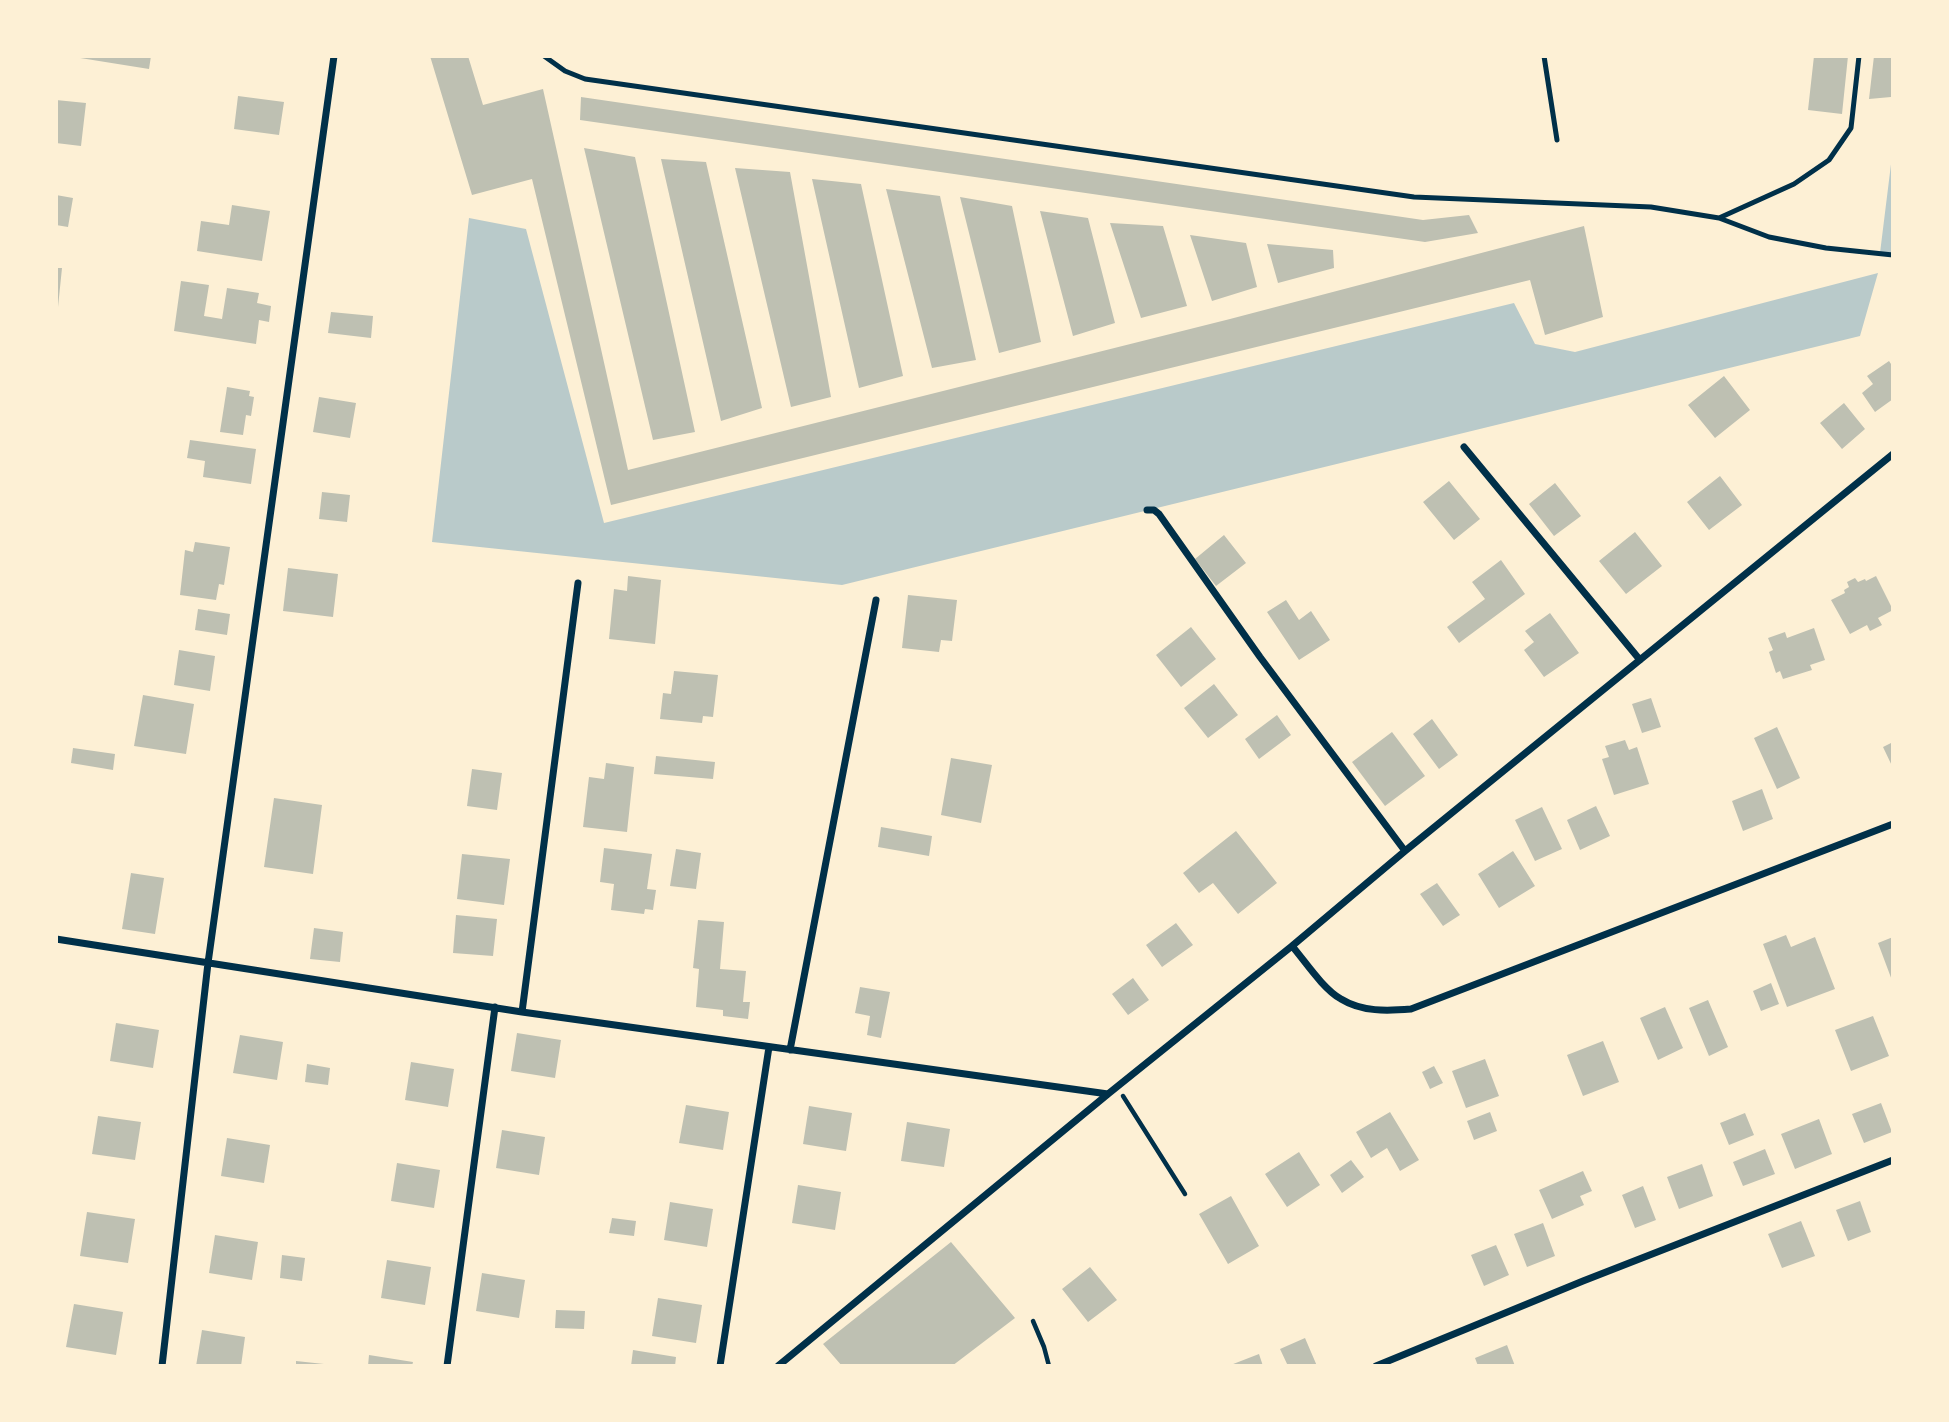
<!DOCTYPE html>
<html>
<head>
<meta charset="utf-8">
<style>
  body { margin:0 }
  #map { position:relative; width:1949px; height:1422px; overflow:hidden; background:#fdf0d5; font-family:"Alegreya Sans",sans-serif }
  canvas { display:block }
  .frame { position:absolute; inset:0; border:58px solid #fdf0d5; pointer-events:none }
</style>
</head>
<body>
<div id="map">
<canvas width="1949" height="1422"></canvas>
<div class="frame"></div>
</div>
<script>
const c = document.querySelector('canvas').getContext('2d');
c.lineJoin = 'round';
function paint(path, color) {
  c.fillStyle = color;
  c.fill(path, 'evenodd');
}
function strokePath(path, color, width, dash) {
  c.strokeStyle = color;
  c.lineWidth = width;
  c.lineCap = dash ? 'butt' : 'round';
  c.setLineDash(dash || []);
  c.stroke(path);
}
paint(new Path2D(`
  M1893,148v107l-13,-2z
  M469,218l57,11 78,294 910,-220 21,41 40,8 303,-79 -18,63 -1018,249 -410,-43z`), '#b9caca');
paint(new Path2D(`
  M75,56h76l-2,13 -75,-12z
  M430,56h38l15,49 60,-16 85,381 602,-151 354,-93 19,91 -58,18 -15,-55 -919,225 -79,-326 -60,16z
  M1814,56h34l-6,58 -34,-4z
  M1874,56h19l-2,41 -22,2z
  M238,96l46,6 -5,33 -45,-6z
  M581,97l842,123 46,-5 9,18 -53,9 -845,-122z
  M56,100l30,3 -5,43 -25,-3z
  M584,148l51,9 60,275 -42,8z
  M661,159l45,3 56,246 -41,13z
  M735,168l55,4 41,225 -40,10z
  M812,179l49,5 42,192 -44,12z
  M886,189l54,7 36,164 -44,8z
  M56,195l17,3 -5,29 -12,-2z
  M960,197l52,9 29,136 -42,11z
  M232,205l38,6 -8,50 -65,-10 4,-30 28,4z
  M1040,211l48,7 27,105 -42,13z
  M1110,223l53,3 24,80 -46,12z
  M1190,235l56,8 11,44 -45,14z
  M1267,244l66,6 1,18 -56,15z
  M56,268h6l-4,39 -2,-1z
  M181,281l28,4 -5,31 18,3 5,-31 32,5 -2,10 14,3 -2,16 -10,-2 -3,24 -82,-13z
  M331,312l42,4 -2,22 -43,-5z
  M1889,361l4,6v32l-18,13 -13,-19 11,-9 -6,-8z
  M1724,376l26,34 -35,28 -27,-33z
  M227,387l23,4 -1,5 5,1 -3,19 -5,-1 -3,20 -23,-3z
  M319,397l37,6 -6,35 -37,-6z
  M1844,403l21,26 -23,20 -22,-26z
  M190,440l66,9 -5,35 -48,-7 2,-16 -18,-3z
  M1720,476l22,29 -33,25 -22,-28z
  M1449,481l31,38 -26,21 -31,-38z
  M1555,483l26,33 -27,20 -25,-32z
  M322,492l28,3 -3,27 -28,-3z
  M1635,532l27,34 -36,28 -27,-33z
  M1224,535l22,28 -30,23 -21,-27z
  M195,542l35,5 -6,38 -5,-1 -3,16 -36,-5 5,-45 8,2z
  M1501,560l24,34 -66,49 -12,-16 38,-28 -13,-17z
  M288,568l50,6 -5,43 -50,-6z
  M628,576l33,4 -6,64 -46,-5 5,-50 13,2z
  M1876,576l17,34 -15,8 4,7 -12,6 -3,-6 -17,9 -19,-34 14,-7 -1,-3 5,-3 -2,-5 8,-4 3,4 7,-3 1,2z
  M908,595l49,5 -5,41 -11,-1 -2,12 -37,-4z
  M1286,600l13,20 12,-9 19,29 -31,20 -32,-48z
  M198,609l32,5 -3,21 -32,-5z
  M1550,613l29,40 -35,24 -20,-27 10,-8 -9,-11z
  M1191,627l25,32 -35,28 -25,-32z
  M1814,628l11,32 -15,5 2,5 -29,9 -3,-8 -4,2 -7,-21 4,-2 -5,-12 17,-6 2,6z
  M179,650l36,6 -5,35 -36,-6z
  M674,671l44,4 -5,42 -10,-1 -1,7 -42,-4 3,-26 8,1z
  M1214,684l24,31 -30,23 -24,-30z
  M143,695l51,9 -8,50 -52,-8z
  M1651,698l10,29 -19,6 -10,-29z
  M1277,715l14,20 -32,24 -14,-20z
  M1432,719l26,36 -19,14 -26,-35z
  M1777,727l23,51 -23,11 -23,-51z
  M1392,732l33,44 -40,30 -33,-44z
  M1625,740l4,10 8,-3 12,37 -35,11 -12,-36 7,-2 -4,-11z
  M1893,742v26l-10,-21z
  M73,748l42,6 -2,16 -42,-7z
  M656,756l59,6 -2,17 -59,-5z
  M951,758l41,7 -11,58 -40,-8z
  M606,763l28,4 -7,65 -44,-5 6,-50 15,2z
  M472,769l30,4 -5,37 -30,-4z
  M1762,789l11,30 -30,12 -11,-30z
  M274,798l48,7 -9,69 -49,-7z
  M1596,806l14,30 -30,14 -13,-30z
  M1542,807l20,42 -27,12 -20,-41z
  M881,827l51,9 -3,20 -51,-9z
  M1236,831l41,52 -39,31 -25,-31 -14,10 -16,-20z
  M604,848l48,6 -5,35 9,1 -3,20 -8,-1 -1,5 -33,-4 3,-26 -14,-2z
  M676,849l25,4 -5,36 -26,-3z
  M1513,851l22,35 -36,22 -21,-34z
  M462,854l48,5 -6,46 -47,-6z
  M131,873l33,5 -9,56 -33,-5z
  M1437,883l23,32 -17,11 -23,-32z
  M456,915l41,4 -4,37 -40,-3z
  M698,920l26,2 -4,47 26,2 -3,31h7l-2,17 -25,-3v-6l-27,-3 3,-38 -6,-1z
  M1176,923l17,22 -31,22 -16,-22z
  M314,928l29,4 -3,30 -30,-3z
  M1786,935l5,12 24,-10 20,52 -48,18 -24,-63z
  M1893,937v46l-15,-40z
  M1133,978l16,22 -21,15 -16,-21z
  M1771,983l8,21 -18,7 -8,-20z
  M860,987l30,5 -9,46 -14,-3 3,-19 -15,-3z
  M1708,1000l20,47 -19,9 -20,-48z
  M1665,1007l18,41 -25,12 -18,-42z
  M1873,1016l16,40 -38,15 -16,-41z
  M116,1023l43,7 -6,38 -43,-7z
  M517,1033l44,7 -6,38 -44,-7z
  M240,1035l43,7 -6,38 -44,-7z
  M1603,1041l16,41 -36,14 -16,-41z
  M1485,1059l14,37 -33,12 -14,-37z
  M411,1062l43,7 -6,38 -43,-7z
  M307,1064l23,4 -2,17 -23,-3z
  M1434,1066l9,17 -13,6 -8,-17z
  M1881,1103l11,29 -28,11 -12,-29z
  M686,1105l43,7 -6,38 -44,-7z
  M809,1106l43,7 -6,38 -43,-7z
  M1390,1112l29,48 -19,11 -13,-23 -16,10 -15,-26z
  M1490,1112l7,19 -23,9 -7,-19z
  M1745,1113l9,22 -25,10 -9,-22z
  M98,1116l43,6 -6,38 -43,-6z
  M1819,1119l13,35 -37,15 -14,-35z
  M907,1122l43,7 -6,38 -43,-6z
  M502,1130l43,7 -6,38 -43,-7z
  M227,1138l43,7 -6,38 -43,-7z
  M1765,1149l10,25 -32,12 -10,-24z
  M1299,1152l21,33 -33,22 -22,-33z
  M1351,1160l13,17 -22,16 -12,-18z
  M397,1163l43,7 -6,38 -43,-7z
  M1702,1164l11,32 -34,13 -12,-32z
  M1583,1171l9,20 -12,5 4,9 -32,14 -13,-29z
  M798,1185l43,7 -6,38 -43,-7z
  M1643,1186l13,34 -21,8 -13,-33z
  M1231,1196l28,50 -31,18 -29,-50z
  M1860,1201l11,31 -23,9 -12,-31z
  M670,1202l43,7 -6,38 -43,-7z
  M87,1212l48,7 -7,44 -48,-7z
  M612,1218l24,3 -2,15 -25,-3z
  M1801,1221l14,35 -33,12 -14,-34z
  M1543,1223l12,33 -28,11 -13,-33z
  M215,1235l43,7 -6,38 -43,-7z
  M951,1242l64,76 -63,48h-110l-19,-22z
  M1496,1245l13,30 -25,11 -13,-31z
  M282,1255l23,3 -3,23 -22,-3z
  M387,1260l44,7 -6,38 -44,-7z
  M1090,1267l27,33 -29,22 -26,-33z
  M482,1273l43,7 -6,38 -43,-7z
  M658,1298l44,7 -6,38 -44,-7z
  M74,1304l49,8 -7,43 -50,-8z
  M556,1310l29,1 -1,18 -29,-1z
  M202,1330l43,7 -4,29h-45z
  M1305,1338l12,28h-29l-8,-17z
  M1507,1345l8,21h-37l-3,-8z
  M633,1350l43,7 -1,9h-44z
  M1259,1354l4,12h-35z
  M369,1355l44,7 -1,4h-44z
  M296,1361l28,3 -1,2h-27z`), '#bec0b2');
strokePath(new Path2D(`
  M1123,1096l62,98
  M1033,1321l11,26 5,19`), '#003049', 4.5);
strokePath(new Path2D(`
  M544,56l21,15 20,8 829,118 237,10 68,11 50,19 57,11 67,7
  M1544,56l13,84
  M1719,218l75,-34 35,-24 22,-32 8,-72`), '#003049', 5);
strokePath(new Path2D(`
  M1464,447l176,213
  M1147,510h7l5,4 101,143 145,194
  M56,939l466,73 586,82 184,-148c13,15 31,43 49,53 21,13 46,12 70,10l482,-185
  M1292,946l113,-95 488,-397
  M522,1012l56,-429
  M790,1050l86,-450
  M162,1366l46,-403 126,-907
  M447,1366l48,-359
  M720,1366l49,-319
  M778,1366l330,-272
  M1376,1366l207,-85 310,-121`), '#003049', 7);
</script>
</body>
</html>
